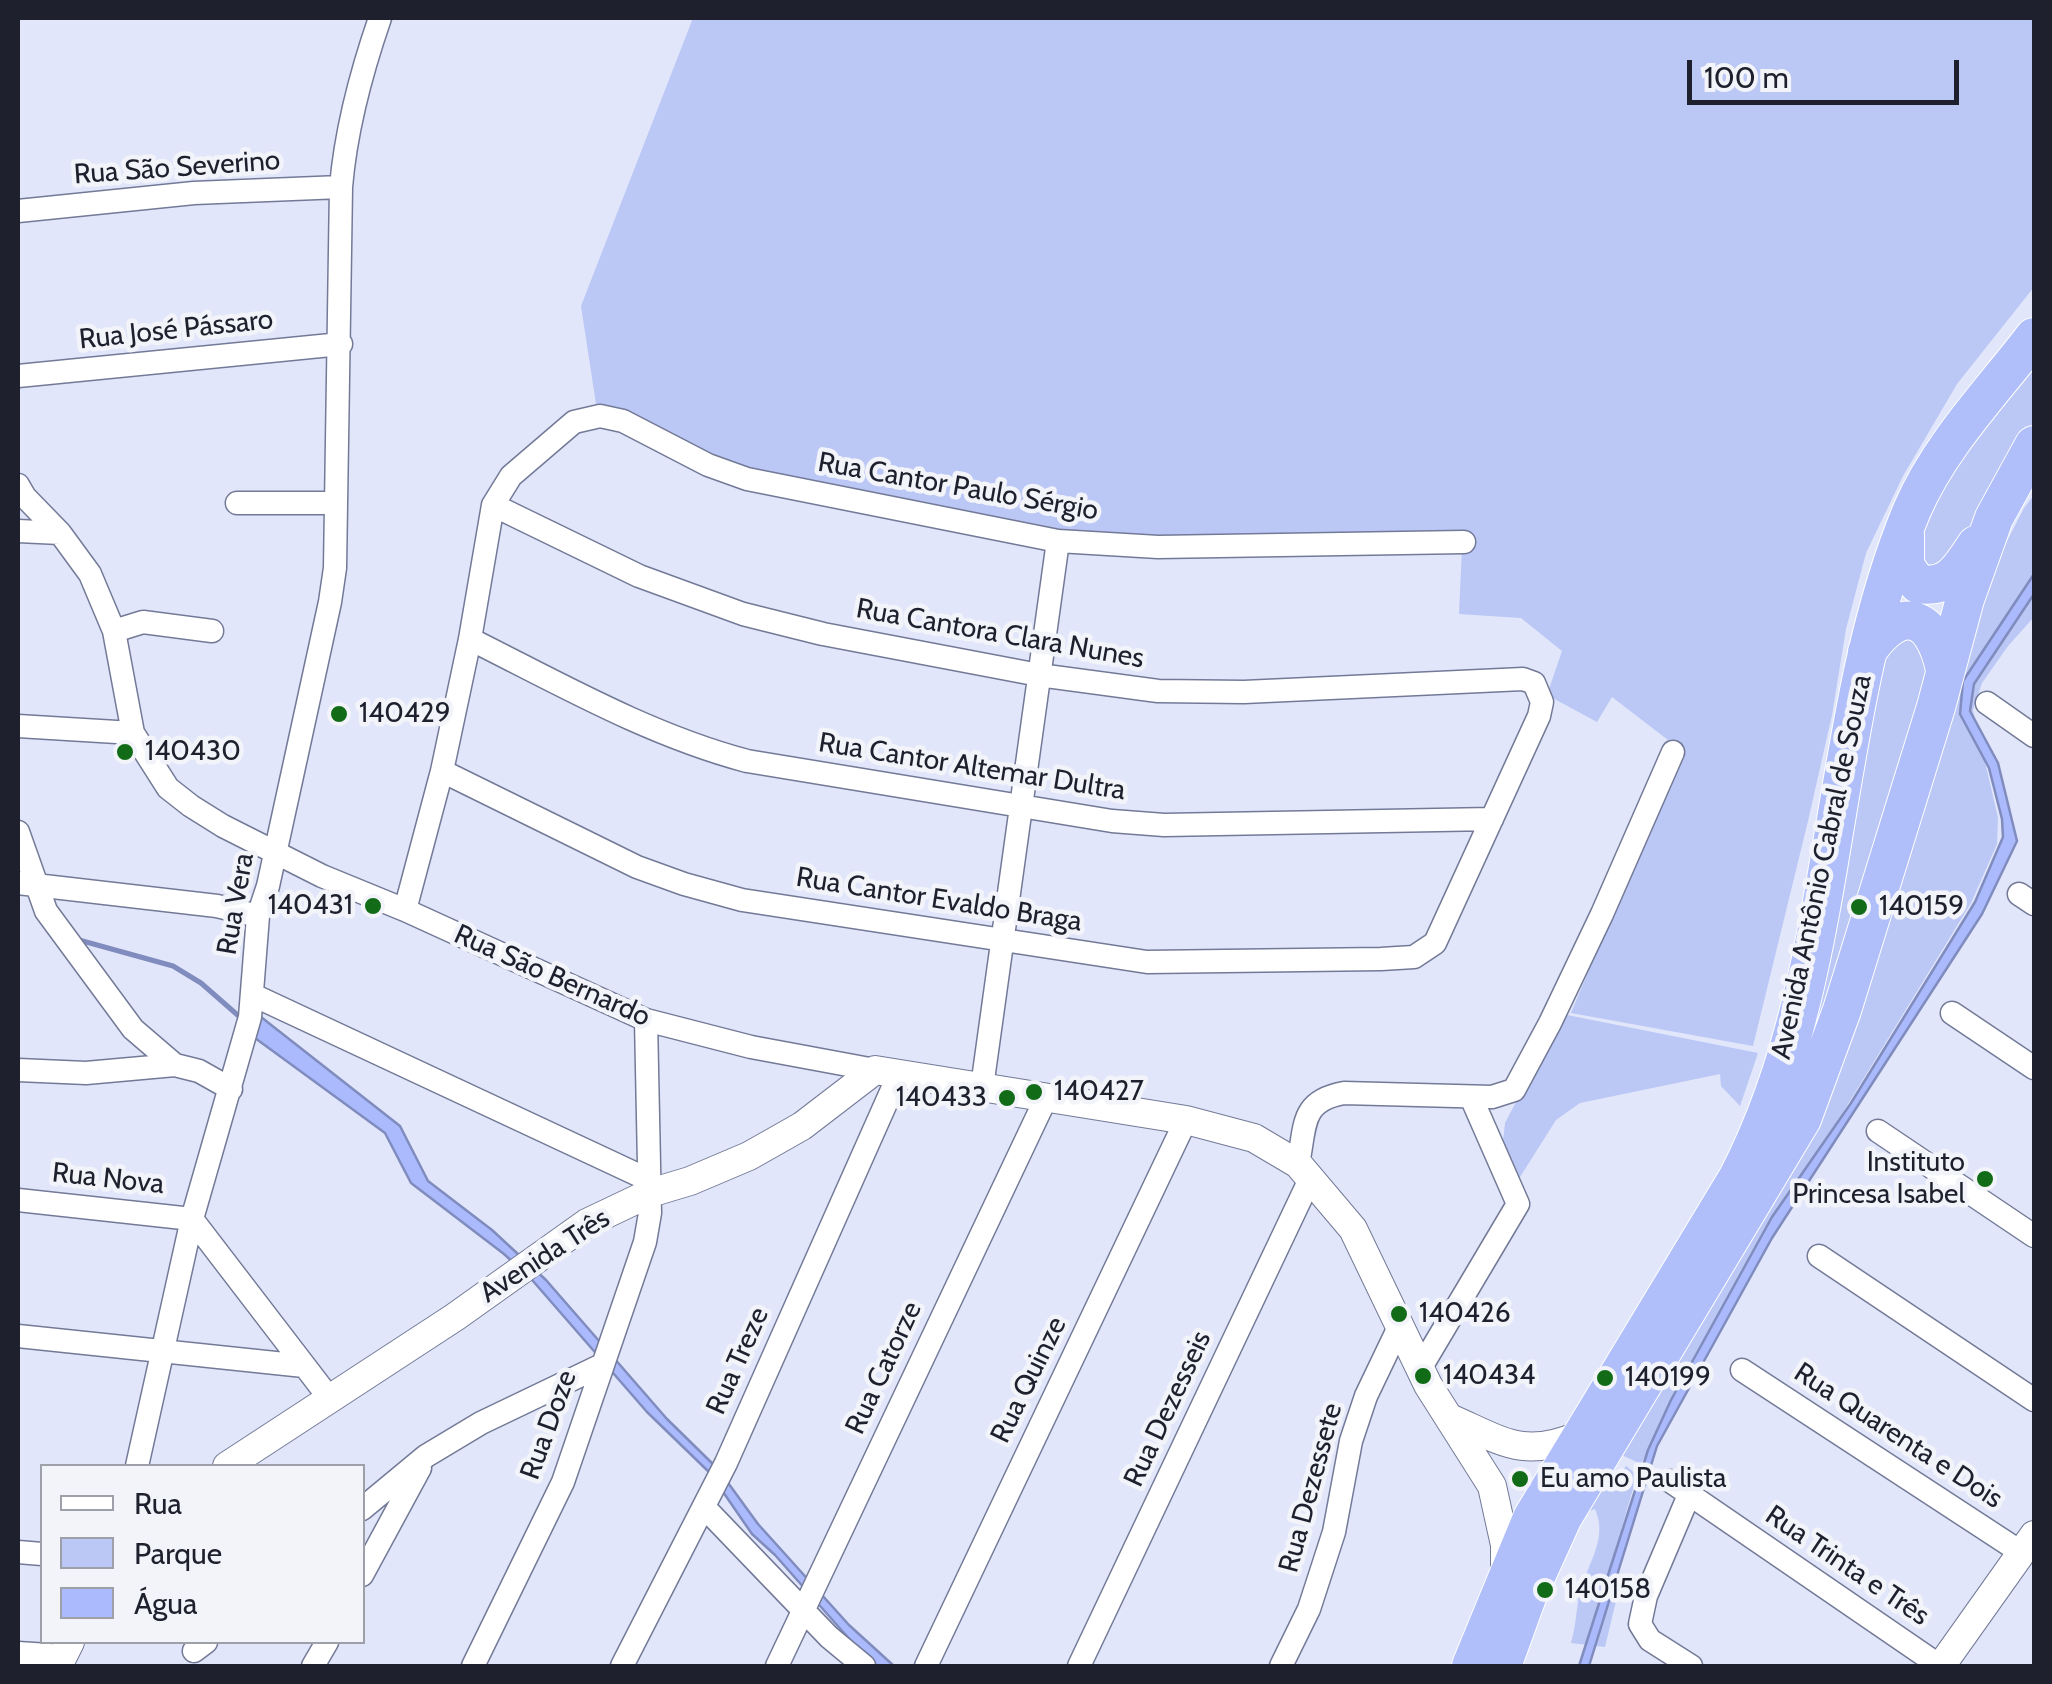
<!DOCTYPE html>
<html>
<head>
<meta charset="utf-8">
<style>
  body { margin:0 }
  #map { position:relative; width:2052px; height:1684px; overflow:hidden; background:#e1e6fa; font-family:Cabin,sans-serif }
  canvas { display:block }
  .frame { position:absolute; inset:0; border:20px solid #1e212d; pointer-events:none }
  .legend { position:absolute; left:40px; top:1464px; width:325px; height:180px; box-sizing:border-box; background:#f2f4fa; border:2px solid #9da0a8; margin:0; padding:12px 18px; list-style:none; font-size:30px; color:#1e212d }
  .legend li { display:flex; align-items:center; gap:20px; height:50px }
  .legend b { width:50px; border:2px solid #9da0a8 }
  .scale { position:absolute; left:1687px; top:60px; width:272px; height:45px; box-sizing:border-box; border:5px solid #1e212d; border-top:0; padding-left:12px; font-size:30px; line-height:35px; white-space:nowrap; color:#1e212d; -webkit-text-stroke:8px #f2f4fa; paint-order:stroke }
</style>
</head>
<body>
<div id="map">
<canvas width="2052" height="1684"></canvas>
<div class="frame"></div>
<ul class="legend">
<li><b style="height:12px;background:#fff"></b>Rua</li>
<li><b style="height:28px;background:#bbc7f5"></b>Parque</li>
<li><b style="height:28px;background:#aabafc"></b>Água</li>
</ul>
<div class="scale">100 m</div>
</div>
<script>
const c = document.querySelector('canvas').getContext('2d');
c.lineJoin = 'round';
function paint(path, color) {
  c.fillStyle = color;
  c.fill(path, 'evenodd');
}
function strokePath(path, color, width, dash) {
  c.strokeStyle = color;
  c.lineWidth = width;
  c.lineCap = dash ? 'butt' : 'round';
  c.setLineDash(dash || []);
  c.stroke(path);
}
function label(font, color, halo, rows, align = 'center') {
  c.font = font + ' Cabin,sans-serif';
  c.lineWidth = 9;
  c.setLineDash([]);
  c.textBaseline = 'middle';
  c.strokeStyle = halo;
  c.fillStyle = color;
  for (const [text, x, y, turn = 0] of rows) {
    c.save();
    c.translate(x, y);
    c.rotate((+turn || 0) * Math.PI / 180);
    c.textAlign = isNaN(turn) ? turn : align;
    if (halo) c.strokeText(text, 0, 0);
    c.fillText(text, 0, 0);
    c.restore();
  }
}
paint(new Path2D(`
  M693,18h1341v269l-77,97 -54,92 -37,77 -20,76 -14,86 -24,106 -55,225 -182,-33 110,-263 -69,-53 -15,25 -50,-27 15,-44 -41,-33 -62,-4 3,-66 -407,-4 -313,-76 -146,-64 -15,-98z
  M2034,336v111l-75,115 -38,19 -13,-53z
  M2034,495v122l-26,29 -26,37 -9,27 25,108 -1,26 -26,59 -276,451 -54,110 -30,-14 195,-327 184,-549 34,-66z
  M1930,635l3,70 -134,370 83,-435z
  M1562,1014l196,39 -18,53 -19,-20 -1,-12 -140,29 -24,17 -41,65 -13,-34 3,-28z
  M1626,1466l11,9 -25,86 8,23 -15,63 -34,-4c4,-14 5,-27 7,-41 4,-32 32,-60 17,-93l-15,6 28,-44 11,5z`), '#bbc7f5');
const water = new Path2D(`
  M2034,574v20l-60,90 -4,27 28,52 19,78 -35,73 -210,324 -115,208 -68,220h-10l69,-216 23,-50 101,-183 79,-114 124,-201 28,-65 -1,-18 -13,-51 -29,-54 3,-33z
  M261,1017l139,109 28,55 64,49 54,50 121,139 51,50 40,55 91,101 45,41h-16l-11,-7 -92,-104 -23,-21 -42,-61 -63,-61 -114,-131 -29,-27 -93,-71 -26,-50 -130,-95z`);
paint(water, '#aabafc');
strokePath(water, '#808cbe', 2.5);
strokePath(new Path2D(`
  M79,940l94,26 28,17 40,35`), '#808cbe', 5);
const minor = new Path2D(`
  M18,211l176,-18 147,-6
  M18,376l323,-32
  M18,485l7,12 35,36 30,41 24,57 19,102 35,55 23,18 32,20 99,50 83,34 241,110 105,27 124,23
  M237,503h98
  M18,531l42,2
  M114,631l29,-9 69,9
  M470,639c90,45 179,96 277,122l365,60 52,4 328,-6
  M1987,703l47,33
  M18,726l115,7
  M442,771l195,96 47,17 58,16 405,62 234,-3 33,-2 21,-14 104,-227 3,-14 -8,-19 -11,-4 -279,13 -86,-1 -119,-16 -216,-41 -80,-20 -104,-38 -146,-71
  M18,832l28,79 87,118 42,36 24,6 32,18
  M18,883l199,23 41,10
  M2019,894l15,10
  M405,910l37,-139 28,-132 23,-134 18,-29 63,-54 26,-6 23,5 85,44 39,14 311,62 100,6 306,-5
  M253,995l396,185
  M1952,1013l82,55
  M18,1070l68,3 89,-8
  M982,1087l76,-546
  M1878,1131l156,105
  M1298,1164c8,-39 2,-63 46,-71l148,4 22,-7 36,-67 52,-109 71,-162
  M18,1200l174,19 138,180
  M1819,1256l215,144
  M18,1336l286,30
  M1420,1369l98,-165 -47,-107
  M1742,1370l280,183
  M137,1466l55,-247 58,-202 8,-101 10,-30 62,-284 5,-34 6,-381c5,-59 20,-114 39,-169
  M1670,1481l270,185
  M1689,1495l-43,101 -6,28 10,16 41,26
  M704,1507l125,130 35,29
  M362,1509l64,-53 55,-33 121,-58
  M18,1552l24,2
  M362,1575l58,-107
  M194,1651l12,-9
  M18,1653l46,3
  M313,1666l14,-24
  M473,1666l90,-184 82,-240 5,-29 -4,-193
  M622,1666l104,-203 173,-389
  M777,1666l270,-570
  M926,1666l260,-546
  M1079,1666l232,-489
  M1281,1666l28,-57 25,-77 17,-91 15,-45 34,-71`);
const tertiary = new Path2D(`
  M1452,1419c52,23 72,40 128,16
  M227,1466l228,-149 132,-94 63,-30 40,-12 59,-25 53,-30 73,-56 311,50 68,18 44,26 55,65 75,156 64,101 13,59v29
  M58,1666l12,-24
  M1941,1666l93,-131`);
const trunk = new Path2D(`
  M1905,535v31l13,18c32,5 42,-15 58,-39
  M1867,652c33,-50 67,-38 78,18
  M1471,1666l61,-148 206,-341c107,-207 85,-454 174,-667 28,-65 80,-118 122,-173
  M1502,1666l26,-72 35,-77 239,-398 40,-109 94,-303 29,-108 29,-81 40,-73`);
strokePath(minor, '#737a97', 25);
strokePath(tertiary, '#737a97', 30);
strokePath(trunk, '#fff', 40);
strokePath(minor, '#fff', 22);
strokePath(tertiary, '#fff', 28);
strokePath(trunk, '#b0bffa', 38);
for (const [x, y, r, color] of [
  [339,714,10,"#126c17"],
  [125,752,10,"#126c17"],
  [373,906,10,"#126c17"],
  [1859,907,10,"#126c17"],
  [1034,1092,10,"#126c17"],
  [1007,1098,10,"#126c17"],
  [1985,1179,10,"#126c17"],
  [1399,1314,10,"#126c17"],
  [1423,1376,10,"#126c17"],
  [1605,1378,10,"#126c17"],
  [1520,1479,10,"#126c17"],
  [1545,1590,10,"#126c17"]
]) {
  const dot = new Path2D();
  dot.arc(x, y, r, 0, 2 * Math.PI);
  c.fillStyle = color;
  c.fill(dot);
  strokePath(dot, '#f2f4fa', 4);
}
label('28px', '#1e212d', '#f2f4fa', [
  ["Rua São Severino",177,168,-4],
  ["Rua José Pássaro",176,330,-6],
  ["Rua Cantor Paulo Sérgio",958,487,10],
  ["Rua Cantora Clara Nunes",1000,634,10],
  ["Rua Cantor Altemar Dultra",972,767,9],
  ["Avenida Antônio Cabral de Souza",1822,867,-78],
  ["Rua Cantor Evaldo Braga",939,900,9],
  ["Rua Vera",236,904,-80],
  ["Rua São Bernardo",552,976,24],
  ["Rua Nova",108,1179,6],
  ["Avenida Três",545,1256,-33],
  ["Rua Treze",738,1361,-66],
  ["Rua Catorze",884,1368,-65],
  ["Rua Quinze",1029,1380,-64],
  ["Rua Dezesseis",1168,1409,-65],
  ["Rua Doze",549,1425,-70],
  ["Rua Quarenta e Dois",1898,1436,33],
  ["Rua Dezessete",1311,1488,-75],
  ["Rua Trinta e Três",1847,1566,34]
]);
label('28px', '#1e212d', '#f2f4fa', [
  ["140429",359,714],
  ["140430",145,752],
  ["140431",353,906,"right"],
  ["140159",1879,907],
  ["140427",1054,1092],
  ["140433",987,1098,"right"],
  ["Instituto",1965,1163,"right"],
  ["Princesa Isabel",1965,1195,"right"],
  ["140426",1419,1314],
  ["140434",1443,1376],
  ["140199",1625,1378],
  ["Eu amo Paulista",1540,1479],
  ["140158",1565,1590]
], 'left');
</script>
</body>
</html>
